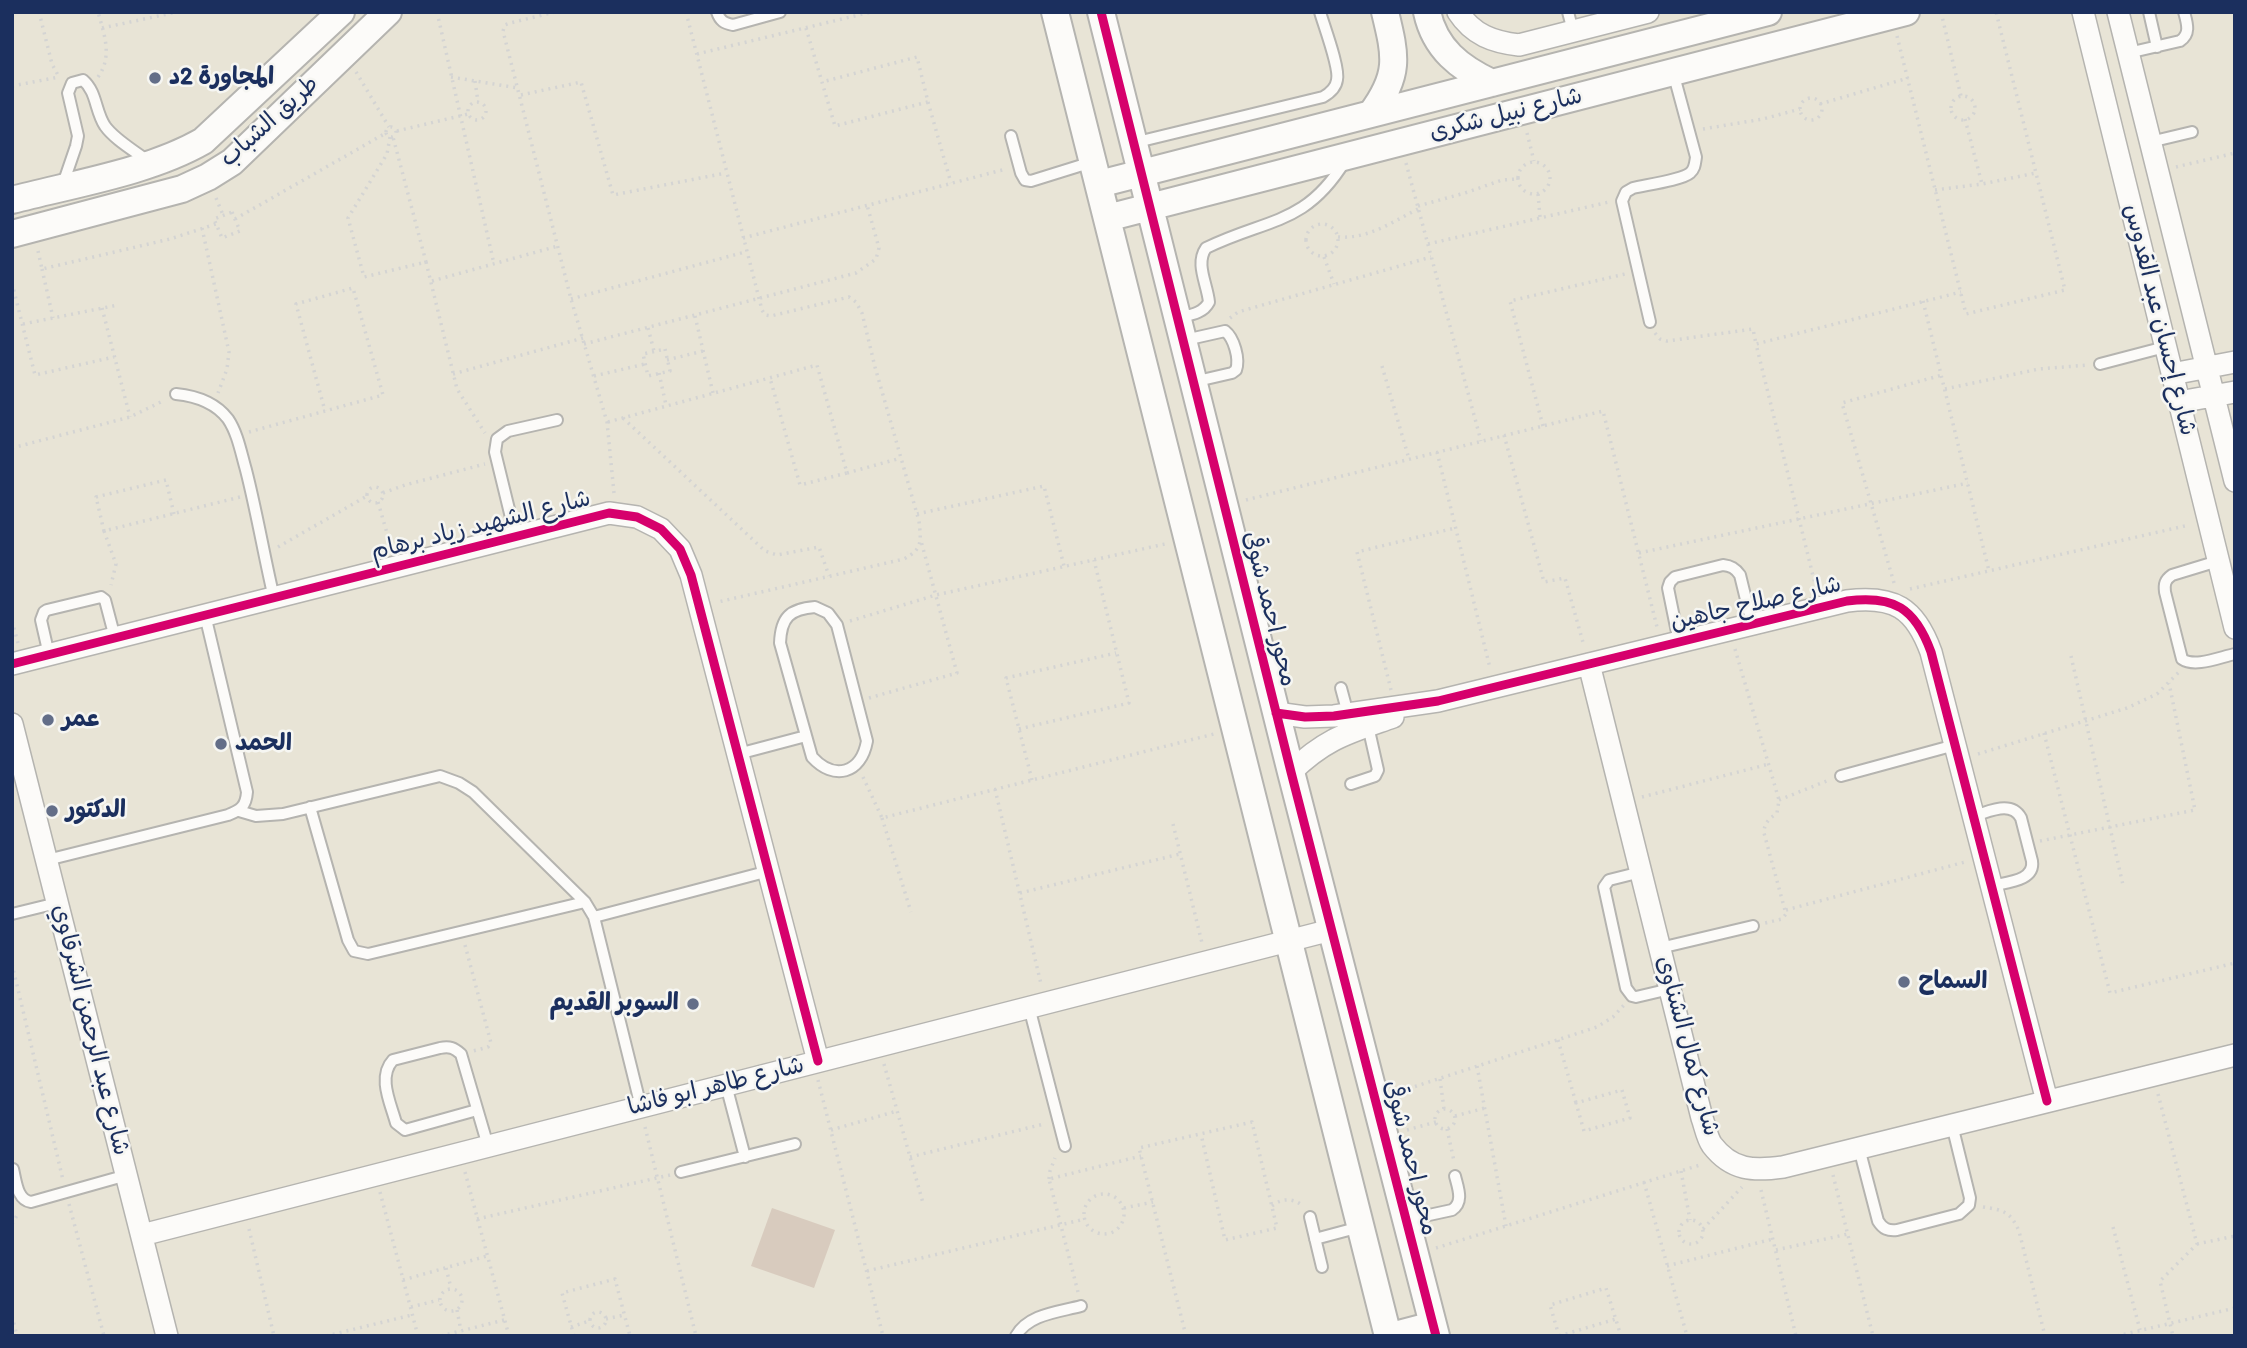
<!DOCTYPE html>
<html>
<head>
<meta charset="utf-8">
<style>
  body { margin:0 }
  #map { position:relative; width:2247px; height:1348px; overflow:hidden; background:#e8e4d6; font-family:Itim,sans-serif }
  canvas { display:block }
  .frame { position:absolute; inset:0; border:14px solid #1b2f5e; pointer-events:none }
</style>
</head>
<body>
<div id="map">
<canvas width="2247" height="1348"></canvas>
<div class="frame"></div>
</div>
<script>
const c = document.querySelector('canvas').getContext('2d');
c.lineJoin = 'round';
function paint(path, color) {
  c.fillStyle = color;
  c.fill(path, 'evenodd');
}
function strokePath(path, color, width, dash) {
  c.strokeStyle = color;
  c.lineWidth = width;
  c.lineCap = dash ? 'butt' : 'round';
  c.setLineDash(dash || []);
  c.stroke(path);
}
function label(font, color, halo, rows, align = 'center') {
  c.font = font + ' Itim,"Playpen Sans Arabic",sans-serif';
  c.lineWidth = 5;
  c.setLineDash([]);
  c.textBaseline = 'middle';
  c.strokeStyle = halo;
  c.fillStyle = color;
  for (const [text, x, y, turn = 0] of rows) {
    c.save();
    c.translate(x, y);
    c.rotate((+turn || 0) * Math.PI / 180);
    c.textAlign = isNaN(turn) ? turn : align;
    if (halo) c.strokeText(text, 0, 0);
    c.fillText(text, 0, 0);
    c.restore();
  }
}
paint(new Path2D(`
  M772,1208l63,22 -21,58 -63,-22z`), '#d8cbbe');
const service = new Path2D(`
  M717,12c3,9 7,11 16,13l47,-13
  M1568,12l5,19
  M2149,12l8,35
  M2128,53l52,-12c11,-7 7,-18 4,-29
  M1011,136l10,37 4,7 6,1 61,-19
  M2150,142l42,-10
  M1133,143l190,-46c7,-4 13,-9 14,-17 3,-12 -13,-54 -17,-68
  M63,184l13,-38 2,-10 -10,-43 4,-10 11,-3c14,12 12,31 22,46 10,14 30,25 44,36
  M1177,318c12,-3 26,-4 32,-16 -2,-19 -14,-38 -3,-54 61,-30 99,-22 139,-87
  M1650,322l-28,-121 4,-9 7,-4c12,-3 49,-8 57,-15 5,-4 5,-10 6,-16l-23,-85
  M1185,340l40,-9c9,7 15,28 11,39l-4,3 -39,9
  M2100,364l65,-17
  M176,394c20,2 39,8 52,25 10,15 13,34 18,51 11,43 18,86 28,128
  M516,538l-21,-86 2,-13 11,-8 49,-11
  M2218,561l-46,14c-7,5 -8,9 -7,17l17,67c13,9 38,-2 53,-5
  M815,607l13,6 9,12 30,116c-6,33 -33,40 -55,16l-32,-114c1,-26 10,-34 35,-36z
  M1679,642l-11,-54 2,-6 5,-5 48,-12c8,1 12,3 17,10l12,49
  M49,655l-8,-35 3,-8 3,-2 54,-13 4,3 10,38
  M1341,688l7,26
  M738,754l68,-18
  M1841,776l114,-31
  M1351,784l24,-8 3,-6 -10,-44
  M310,807l38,133 6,11 14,3 217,-52
  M239,811l17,5 27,-2 157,-38 19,7 14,9 112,110 9,15 47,190
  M1973,816c16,-4 38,-16 48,2l11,43c3,20 -25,21 -41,25
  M47,860l181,-45c13,-5 18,-9 19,-23l-42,-177
  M1641,872l-32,8 -5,7 22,101 6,8 4,1 34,-8
  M12,914l45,-11
  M594,917l175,-46
  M1660,948l93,-22
  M1029,1007l36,139
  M726,1085l19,72
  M477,1110l-72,20 -9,-7c-5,-19 -19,-46 -3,-63l47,-12c10,-2 14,0 21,6l27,92
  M1859,1148l19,73c5,8 10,10 19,9l62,-16 10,-9 1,-7 -18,-73
  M13,1169c3,12 4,31 18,33l96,-27
  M681,1172l114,-28
  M1310,1217l12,50
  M1406,1220l46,-10c12,-8 6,-22 3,-34
  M1315,1239l45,-12
  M1016,1336c12,-22 43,-24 65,-30`);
const minor = new Path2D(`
  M1458,12c15,23 35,30 61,33l129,-33
  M2083,12l152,616
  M2118,12l117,469
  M2172,374l63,-12
  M2179,402l56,-10
  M12,664l597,-151 28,4 24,12 19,20 11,26 127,486
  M1589,664l113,454c3,8 5,20 10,27 20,26 42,26 71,22l452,-112
  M1276,713l29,4 29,-1 104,-15 409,-100c47,-6 68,7 84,51l116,449
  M12,724l155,612
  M1291,772c35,-34 57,-39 102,-55
  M142,1235l1189,-305`);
const tertiary = new Path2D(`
  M1055,12l333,1324
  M1101,12l190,760 145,564
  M1427,12c8,37 33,56 65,71
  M1371,114c29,-39 25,-57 14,-102
  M1099,184l669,-172
  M12,200c61,-16 137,-28 191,-59l138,-129
  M1107,218l799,-206
  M12,234l170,-45 26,-12 24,-15 156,-150
  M1391,1336l42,-11`);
strokePath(service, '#b5b4b0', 14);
strokePath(minor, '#b5b4b0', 24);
strokePath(tertiary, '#b5b4b0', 30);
strokePath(new Path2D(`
  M39,12l13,52 7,13
  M437,12l57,252
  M555,12l-45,11 -5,2 -2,6 68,268 36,123 7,71
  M686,12l76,298 3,5 6,1 78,-19 7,5 6,11 13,54 44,154c2,20 4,28 -15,38l-186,43
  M1941,12l20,84
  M102,28l75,-16
  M806,28l29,98 93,-24 -11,-45 -95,25
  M1897,36l69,278 99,-24 -69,-278
  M697,54l174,-42
  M356,72l33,55
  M98,77c15,-21 6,-43 0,-65
  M451,77l67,11
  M475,81l3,21
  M12,86l47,-9
  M521,95l60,-13 32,113 113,-22
  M1951 108a12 12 0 1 1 24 0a12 12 0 1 1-24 0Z
  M1800 109a11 11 0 1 1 22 0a11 11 0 1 1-22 0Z
  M468 111a9 9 0 1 1 18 0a9 9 0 1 1-18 0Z
  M928,102l23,81
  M1820,104l88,-26
  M1965,119l17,65
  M386 132a5 5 0 1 1 10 0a5 5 0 1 1-10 0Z
  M1703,129l60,-10 37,-10
  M397,131l71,-17
  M1527,133l7,28
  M390,137l-3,17 -39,64 16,59 62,-15 -33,-125
  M1518 178a16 16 0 1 1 32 0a16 16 0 1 1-32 0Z
  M1406,163l75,278
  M2176,167l59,-14
  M1935,190l47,-6 54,-11
  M1538,194l2,23
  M216,198l7,17
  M1418,206l47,-13 37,-13 15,-1
  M232,212l8,19 -18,7 -8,-19z
  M235,219l151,-86
  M1306 240a16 16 0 1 1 32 0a16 16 0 1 1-32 0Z
  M202,228l27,124 -2,17 -9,24
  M1338,237c31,2 54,-15 80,-28
  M743,238l263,-69
  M1428,244l181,-42
  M38,251l4,18 128,-30 46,-15
  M1324,257l10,27
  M426,262l31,127 28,44
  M42,269l11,49
  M432,281l126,-35
  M12,283l23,92 79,-18
  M571,299l174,-47
  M1923,301l66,270
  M102,308l28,109
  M695,316l18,77
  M1230,318l8,-6 193,-55
  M23,324l95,-19
  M648,328l6,23
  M1655,333l5,6 7,2 86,-12 3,15
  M584,344l272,-71 20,-14 3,-11 -12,-43
  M665,349l5,22 -22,5 -5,-22z
  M667,360l36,-9
  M1382,366l27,93
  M659,373l7,32
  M453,374l130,-36
  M594,376l51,-12
  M1945,389l94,-20 49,-4
  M623,418l142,133 12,4 42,-8 10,29
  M608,422l209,-57 30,108 -47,12 -30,-107
  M1543,426l-33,-125 115,-27
  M249,432l134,-37 -30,-107 -57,16 29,107
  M1504,435l40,147 21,-4 19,68
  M12,448l118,-31 33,-16
  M1437,452l53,216
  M847,473l54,-15
  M367 495a8 8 0 1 1 16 0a8 8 0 1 1-16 0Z
  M383,493l22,-8 80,-21
  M1246,500l357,-89 54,216
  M378,502l13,45
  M174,514l-8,-34 -70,17 8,34 136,-34
  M917,514l127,-28 20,80
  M104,531l12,33 -5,21
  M278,547l89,-51
  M1639,553l329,-70
  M1894,583l-52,-180 100,-28
  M1816,588l-60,-244 205,-52
  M1910,589l279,-64
  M12,621l6,22
  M850,621l86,-26 229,-51
  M1735,649l44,151 -2,13c-8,6 -13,10 -13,20l22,81 -4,5 -17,4
  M2071,656l52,229
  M1391,690l-34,-138 98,-24
  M869,698l88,-25 -36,-132
  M1019,729l110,-26 -35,-143
  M2044,733l66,260 125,-30
  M1978,754l149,-46 30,-14 22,-22
  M863,777l19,41 332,-84
  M1032,780l-26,-102 110,-25
  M995,789l46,195
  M1642,797l127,-33
  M1779,800l50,-20
  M882,818l29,94
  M1173,824l29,119
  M2040,841l155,-31 -26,-127
  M1020,893l160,-39
  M1786,910l179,-48
  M465,945l26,98 -3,4 -15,4
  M12,964l51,216
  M1558,1040l18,63
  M884,1064l39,139
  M1477,1066l29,160
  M1440,1079l4,30
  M818,1080l65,256
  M1622,1090l8,28 -46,13 -8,-28z
  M1395,1093l202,-66 16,-10 11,-12
  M2158,1094l39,150 -37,37 13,55
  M1435 1119a10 10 0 1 1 20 0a10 10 0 1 1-20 0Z
  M1455,1116l30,-8
  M645,1127l51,209
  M1447,1129l7,32
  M831,1130l66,-19
  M1407,1130l29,-8
  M910,1157l134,-33
  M1681,1171l9,49
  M465,1172l44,164
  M1833,1175l40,161
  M1049,1179l1,-8 5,-13
  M1644,1182l43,154
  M1761,1190l35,146
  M380,1192l38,144
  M1084 1214a20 20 0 1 1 40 0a20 20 0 1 1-40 0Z
  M69,1204l35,132
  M1272,1206c10,-8 20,-8 30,-1
  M1983,1207c20,3 27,4 36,24l26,105
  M1124,1208l29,-6
  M477,1219l193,-44
  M1679 1232a12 12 0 1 1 24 0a12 12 0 1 1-24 0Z
  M12,1224l7,-12
  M2113,1227l27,103
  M249,1229l25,107
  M1703,1229l39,-42
  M2197,1244l38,-8
  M1436,1248l267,-84
  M1776,1250l72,-16
  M1667,1266l106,-27
  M446,1268l5,20
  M867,1271l218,-52
  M403,1280l84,-24
  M440 1300a11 11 0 1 1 22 0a11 11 0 1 1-22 0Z
  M1078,1292l-29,-113 92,-23
  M411,1307l28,-7
  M457,1310l4,21
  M590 1320a8 8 0 1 1 16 0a8 8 0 1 1-16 0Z
  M12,1316l5,20
  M606,1319l18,-4
  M571,1327l18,-6
  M326,1336l86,-21
  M441,1336l63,-16
  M574,1336l-12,-43 53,-14 15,57
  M1186,1336l-47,-188 113,-26 25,106 -52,12 -24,-106
  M1559,1336l-9,-31 56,-17 15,48
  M1559,1336l57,-17
  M2117,1336l118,-28`), '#d4d4d3', 3.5, [2, 5]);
strokePath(service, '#fcfbf9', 10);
strokePath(minor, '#fcfbf9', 21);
strokePath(tertiary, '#fcfbf9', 26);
strokePath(new Path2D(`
  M1101,12l190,760 145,564
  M12,664l597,-151 28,4 24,12 19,20 11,26 127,486
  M1276,713l29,4 29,-1 104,-15 409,-100c47,-6 68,7 84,51l116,449`), '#d6006c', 9);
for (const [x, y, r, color] of [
  [155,78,7,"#636e88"],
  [48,720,7,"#636e88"],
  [221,744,7,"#636e88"],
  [52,811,7,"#636e88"],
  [1904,982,7,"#636e88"],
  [693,1004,7,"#636e88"]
]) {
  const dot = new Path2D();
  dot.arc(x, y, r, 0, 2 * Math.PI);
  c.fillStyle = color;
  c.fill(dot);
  strokePath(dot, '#f6f6f2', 2.5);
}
label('bold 24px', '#1b2f5e', '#f6f6f2', [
  ["المجاورة 2د",169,78],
  ["عمر",62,720],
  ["الحمد",235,744],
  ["الدكتور",66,811],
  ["السماح",1918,982],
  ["السوبر القديم",679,1004,"right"]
], 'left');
label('24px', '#1b2f5e', '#f6f6f2', [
  ["شارع نبيل شكرى",1506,115,-14],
  ["طريق الشباب",270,122,-42],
  ["شارع إحسان عبد القدوس",2159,320,76],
  ["شارع الشهيد زياد برهام",481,526,-14],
  ["شارع صلاح جاهين",1756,604,-13],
  ["محور احمد شوقى",1269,609,76],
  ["شارع عبد الرحمن الشرقاوي",90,1030,76],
  ["شارع كمال الشناوى",1687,1046,75],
  ["شارع طاهر ابو فاشا",716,1087,-14],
  ["محور احمد شوقى",1410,1158,76]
]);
</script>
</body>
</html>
